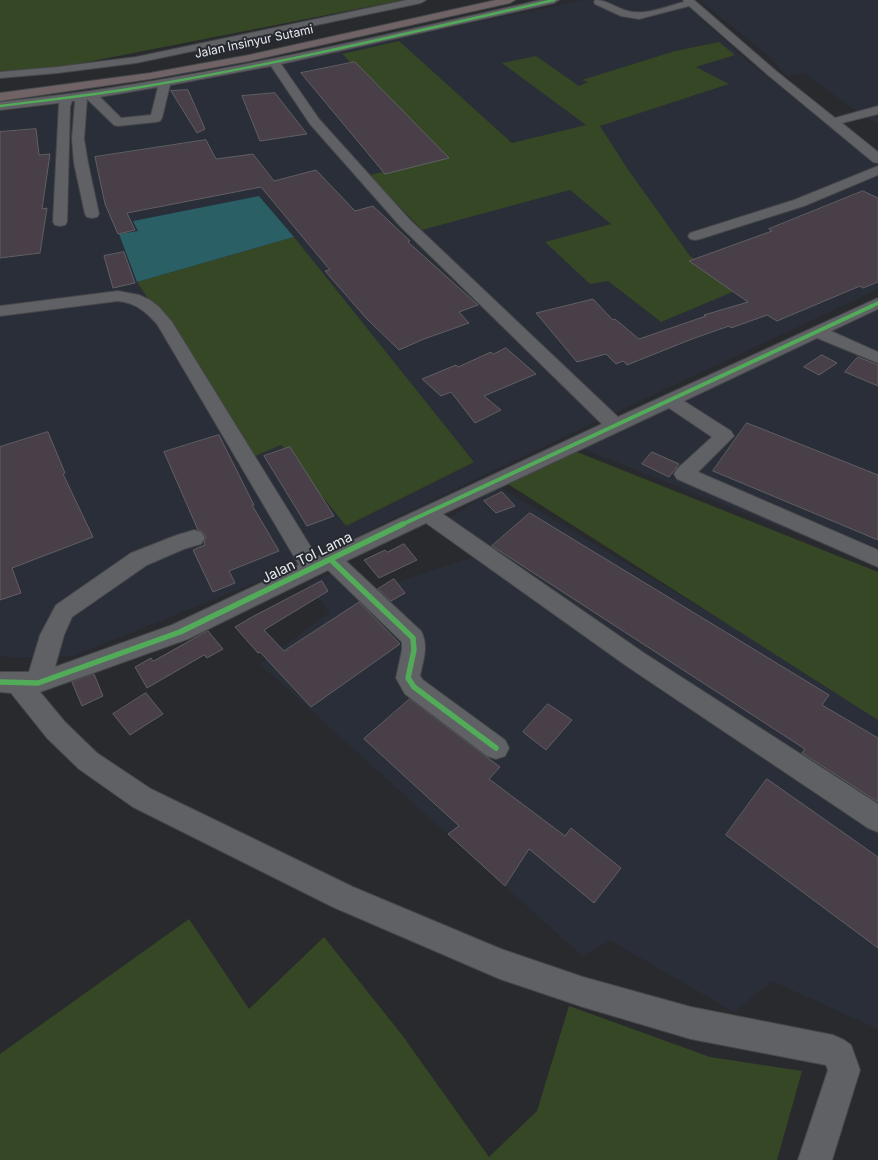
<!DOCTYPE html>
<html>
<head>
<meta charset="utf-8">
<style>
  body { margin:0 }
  canvas { display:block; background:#282a2e }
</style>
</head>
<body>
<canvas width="878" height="1160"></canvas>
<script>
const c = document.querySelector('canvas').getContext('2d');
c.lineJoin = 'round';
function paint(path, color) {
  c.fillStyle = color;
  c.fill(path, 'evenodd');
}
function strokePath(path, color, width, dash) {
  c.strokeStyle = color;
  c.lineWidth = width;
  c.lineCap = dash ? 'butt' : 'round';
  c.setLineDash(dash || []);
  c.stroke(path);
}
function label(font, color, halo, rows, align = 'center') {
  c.font = font + ' Inter,sans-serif';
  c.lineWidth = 4;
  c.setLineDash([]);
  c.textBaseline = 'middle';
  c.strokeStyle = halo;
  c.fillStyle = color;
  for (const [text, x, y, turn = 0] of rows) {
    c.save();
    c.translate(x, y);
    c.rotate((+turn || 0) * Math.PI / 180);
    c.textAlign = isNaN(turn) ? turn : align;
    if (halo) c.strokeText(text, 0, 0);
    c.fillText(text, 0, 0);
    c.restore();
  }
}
paint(new Path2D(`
  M584,0h96l70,63 128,103v123l-325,153 -271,130 -209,84 -60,2 -13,-3v-544l46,-4 160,-28zM399,41l113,102 75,-18 -84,-62 33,-7 43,30 9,-4 -5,-2 92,-29 44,-9 15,13 -38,12 33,17 -129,42 29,45 61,85 52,31 -81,35 -54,-41 -61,-39 65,-18 -41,-34 -148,40 -53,-55 79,-18 -105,-103zM260,196l34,41 180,225 -128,64 -65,-81 -28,12 -116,-175 -18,-48 19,-3 -5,-10z
  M699,0h179v124l-16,-9 -58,-42 -16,3 -24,-24z
  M878,303v263l-302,-120z
  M499,487l379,227v315l-106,-48 -38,31 -124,-72 -28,16 -322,-292 70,-52 -24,-27 44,-21 25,25 99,-32 -39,-30z`), '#2a2e39');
paint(new Path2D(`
  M0,0h403l-341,67 -62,5z
  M399,41l113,102 74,-18 -84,-62 34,-7 43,30 9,-4 -6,-2 93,-29 44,-9 16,13 -39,12 33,17 -129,42 29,45 61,85 52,32 -81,34 -53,-41 -18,3 -45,-42 66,-18 -41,-34 -148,40 -53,-55 79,-18 -106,-103z
  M294,237l180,225 -128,64 -65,-81 -28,12 -116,-175z
  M572,450l306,122v148l-370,-236z
  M189,919l60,90 75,-72 78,98 87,122 48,-46 32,-105 141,51 92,14 -25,89h-777v-106z`), '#364725');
paint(new Path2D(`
  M259,196l35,41 -157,45 -18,-48 19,-3 -5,-10z`), '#2a5f66');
const building = new Path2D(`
  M355,62l94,96 -64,16 -84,-101z
  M188,90l17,39 -8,4 -26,-42z
  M275,93l32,41 -47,7 -18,-45z
  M36,129l3,26 11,-1 -8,55 5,-1 -7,45 -40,5v-126z
  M206,140l10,19 37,-5 21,27 42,-11 39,41 18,-5 37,35 -2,1 70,63 -19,7 10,11 -45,16 -25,11 -33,-32 -41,-47 5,-1 -69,-83 -134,26 8,17 -17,4 -13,-30 -10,-47z
  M863,191l15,7v84l-15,6 -3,-2 -83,35 -10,-6 -36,13 -2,-2 -37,13 -65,26 -4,-4 -7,3 -10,-10 -29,8 -41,-49 57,-14 20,21 2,-1 24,20 67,-23 -2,-1 44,-13 -59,-41 83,-30 -3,-2z
  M124,252l11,31 -22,5 -9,-32z
  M506,348l30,26 -52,22 17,14 -26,13 -24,-31 -10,4 -19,-17 34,-14 2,2 33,-15 2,2z
  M822,355l15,8 -18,12 -15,-8z
  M858,357l20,8v21l-33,-14z
  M747,423l131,52v65l-165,-69z
  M48,432l17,41 -2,1 30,63 -81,31 9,25 -21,7v-153z
  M219,435l35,70h-2l27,46 -50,20 6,12 -22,9 -20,-42 12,-5 -1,-2 2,-6 -4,-6 -4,-1 -34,-78z
  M290,447l44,69 -27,10 -43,-70z
  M652,452l27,12 -10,13 -27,-13z
  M502,492l13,14 -19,7 -12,-12z
  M530,513l299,182 -7,10 56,33v64l-76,-49 3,-4 -313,-203z
  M404,544l13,16 -38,18 -15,-18 21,-10 2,2z
  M394,579l11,14 -14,8 -13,-12z
  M322,581l6,10 -64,39 20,21 75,-49 41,42 -89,63 -51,-55 -2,1 -23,-26 17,-10z
  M208,631l15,18 -16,9 -3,-3 -57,33 -12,-21 16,-9 2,3z
  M94,674l9,22 -21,10 -10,-24z
  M146,693l17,21 -33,21 -17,-21z
  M410,699l90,68 -11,12 76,57 6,-8 50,40 -27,35 -65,-54 -24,37 -57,-52 11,-8 -95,-87z
  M548,704l24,16 -26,30 -23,-18z
  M767,779l111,78v91l-152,-113z`);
paint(building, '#483f49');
strokePath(building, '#605f62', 1);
const minor = new Path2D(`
  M407,0h19l-5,3 -285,60 -79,10 -57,5v-6l57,-5 79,-10z
  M541,0h18l-5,3 -273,61 38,55 91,101 208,197 260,-119v11l-47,22 47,21v11l-61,-25 -133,63 47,30 3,5 -36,36 180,78v17l-201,-88 -3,-5 3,-5 35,-32 -43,-29 -226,106 201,139 234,151v28l-10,-4 -240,-161 -202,-144 -80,38 75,70c8,15 2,30 -1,45l3,4 82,60 4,8 -4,8 -9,3 -9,-3 -82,-62 -9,-16 6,-28v-8l-74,-72 -140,69 -148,53 25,30 32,31 54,36 202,98 148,62 82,28 108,30 142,28 11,5 7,5 9,25 -28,90h-34l30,-90 -2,-5 -135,-26 -108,-32 -83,-28 -167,-72 -200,-100 -54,-38 -32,-31 -36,-45 -11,-1v-20h29l11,-37 16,-30 75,-52 46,-18 17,-5 7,2 4,6 -4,6 -17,5 -37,16 -75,52 -8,18 -9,32 117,-42 127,-60 -142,-241c-12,-13 -21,-21 -39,-23l-118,15v-10l118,-15 21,4 11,5 9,7 13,15 145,235 285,-133 -202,-198 -90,-102 -39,-58 -101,19 -8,33 -2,3 -4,1 -38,4 -4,-1 -27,-26 -3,40 4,24 11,51 -2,3 -5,1 -5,-1 -2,-3 -11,-51 -2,-24 3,-38h-3l-2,6 -3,115 -2,3 -5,1 -5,-1 -2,-3 6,-119 -59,7v-8c47,-5 94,-11 141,-19 134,-22 267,-53 400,-83zM158,87l-7,28 -30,3 -21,-21z
  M595,0c13,0 21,8 33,11 17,5 39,-5 56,-9l-1,-2h11l82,71 59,47 43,-12v8l-36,9 36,29v11l-5,-1 -105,-87 -79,-69 -50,13 -18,-3 -26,-12 -1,-2z
  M878,166v9l-74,31 -104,33 -5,1 -5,-1 -2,-3 2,-3 104,-33z`);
const highway = new Path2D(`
  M496,0h19l-5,3 -261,58 -99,18 -150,22v-8l150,-20 99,-18z`);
strokePath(minor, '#454649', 2);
strokePath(highway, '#454649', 2);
paint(minor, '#5f6164');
paint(highway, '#6f6366');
strokePath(new Path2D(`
  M0,106c47,-6 94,-11 141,-19 139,-23 276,-56 413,-87`), '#51ab58', 2.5);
strokePath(new Path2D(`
  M870,307l8,-4`), '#51ab58', 3.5);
strokePath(new Path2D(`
  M401,525l471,-219`), '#51ab58', 4);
strokePath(new Path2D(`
  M331,560l82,78 1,12 -6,28 6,9 82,61
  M0,682l38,1 142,-51 223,-108`), '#51ab58', 5.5);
label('12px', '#e7e9ee', '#262930', [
  ["Jalan Insinyur Sutami",254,42,-12]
]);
label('14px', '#e7e9ee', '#262930', [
  ["Jalan Tol Lama",307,558,-26]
]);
</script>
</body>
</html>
